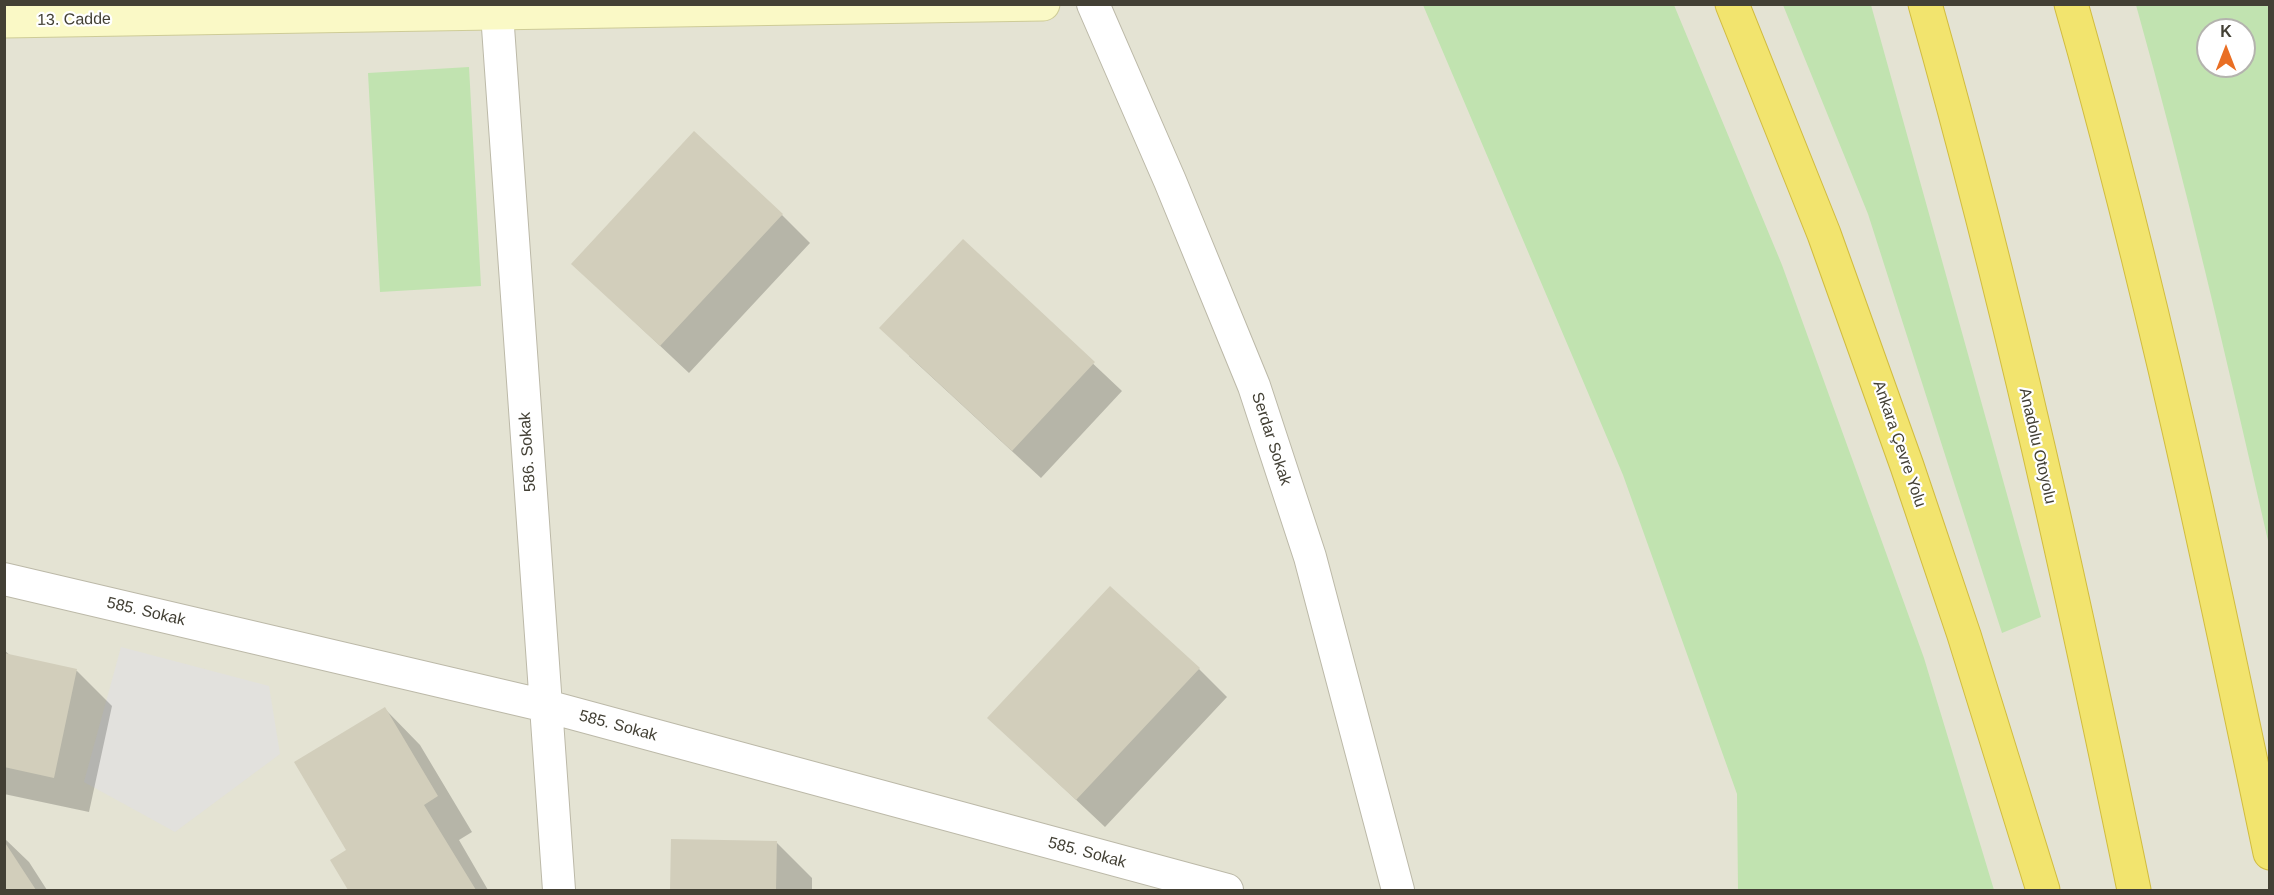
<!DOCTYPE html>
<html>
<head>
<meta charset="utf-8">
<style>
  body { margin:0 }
  #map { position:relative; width:2274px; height:895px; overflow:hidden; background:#f1f0e5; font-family:Helvetica,sans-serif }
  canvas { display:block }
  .frame { position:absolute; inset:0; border:6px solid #434035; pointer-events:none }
  .north { position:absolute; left:2196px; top:18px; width:60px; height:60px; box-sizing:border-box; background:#fff; border:2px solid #b4b3ae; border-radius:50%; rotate:0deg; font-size:16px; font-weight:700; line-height:24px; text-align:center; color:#434035 }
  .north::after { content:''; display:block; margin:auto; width:21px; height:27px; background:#e96e24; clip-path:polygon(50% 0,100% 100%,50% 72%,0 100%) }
</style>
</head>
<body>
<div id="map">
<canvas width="2274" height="895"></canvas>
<div class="frame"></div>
<div class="north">K</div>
</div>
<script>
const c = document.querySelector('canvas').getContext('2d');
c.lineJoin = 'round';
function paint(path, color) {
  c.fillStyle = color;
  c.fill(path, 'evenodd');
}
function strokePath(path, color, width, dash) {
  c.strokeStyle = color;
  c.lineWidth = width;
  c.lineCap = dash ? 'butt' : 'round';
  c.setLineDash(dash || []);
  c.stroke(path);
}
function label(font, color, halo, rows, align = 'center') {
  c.font = font + ' Helvetica,sans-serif';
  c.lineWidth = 4.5;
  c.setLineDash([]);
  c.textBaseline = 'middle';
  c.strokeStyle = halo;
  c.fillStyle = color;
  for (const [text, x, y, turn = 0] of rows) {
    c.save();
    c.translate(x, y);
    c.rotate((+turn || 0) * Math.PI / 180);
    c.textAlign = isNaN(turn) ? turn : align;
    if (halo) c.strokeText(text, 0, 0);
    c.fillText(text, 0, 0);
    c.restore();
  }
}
paint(new Path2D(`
  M5,5h2264v885h-2264zM2208,30h36v36h-36z`), '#e4e3d3');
paint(new Path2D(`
  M1423,5h251l108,260 142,393 70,232h-256l-1,-96 -114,-319z
  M1783,5h88l170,612 -39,16 -134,-419z
  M2136,5h133v540c-41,-180 -83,-362 -133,-540zM2208,30h36v36h-36z
  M469,67l12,219 -101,6 -12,-219z`), '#c1e3b0');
paint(new Path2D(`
  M121,647l148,39 11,68 -105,78 -91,-50z`), '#e2e1dd');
paint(new Path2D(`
  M782,215l28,28 -121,130 -116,-109z
  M963,241l159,150 -81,87 -132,-122z
  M4,650l7,6 66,15 35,35 -23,106 -85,-18z
  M1199,669l28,28 -122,130 -116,-109z
  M385,709l35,36 52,87 -13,8 29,50h-138l-18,-29 16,-10z
  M4,838l25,24 18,28h-43z
  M672,840l105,3 35,35v12h-141z`), '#0003');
paint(new Path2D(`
  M694,131l89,83 -123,132 -89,-82z
  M963,239l132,123 -83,89 -133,-123z
  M1110,586l90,82 -124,132 -89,-82z
  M4,653l73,16 -23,109 -50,-11z
  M385,707l53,89 -14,9 52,85h-128l-18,-30 16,-10 -52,-88z
  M671,839l106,2 -1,49h-106z
  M4,841l32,49h-32z`), '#d2cebb');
const street = new Path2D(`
  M1093,4l77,177 84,205 56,171 88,333
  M497,13l62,877
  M4,579l542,127 681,184`);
const secondary = new Path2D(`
  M4,21l1039,-17`);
const highway = new Path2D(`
  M1732,4l92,230 83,232 57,169 79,255
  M1925,4c83,293 148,589 209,886
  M2071,4c80,280 140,565 199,849`);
strokePath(street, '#bcb9a8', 34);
strokePath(secondary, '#cecc97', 35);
strokePath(highway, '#d1bc3f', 35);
strokePath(street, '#fff', 32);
strokePath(secondary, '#faf9c6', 33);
strokePath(highway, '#f2e46e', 33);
label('16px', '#434035', '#fff', [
  ["13. Cadde",74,20,-1],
  ["Serdar Sokak",1271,439,72],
  ["Ankara Çevre Yolu",1899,444,71],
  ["Anadolu Otoyolu",2037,446,77],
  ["586. Sokak",528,452,-94],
  ["585. Sokak",146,612,13],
  ["585. Sokak",618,726,15],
  ["585. Sokak",1087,853,15]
]);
</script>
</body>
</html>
